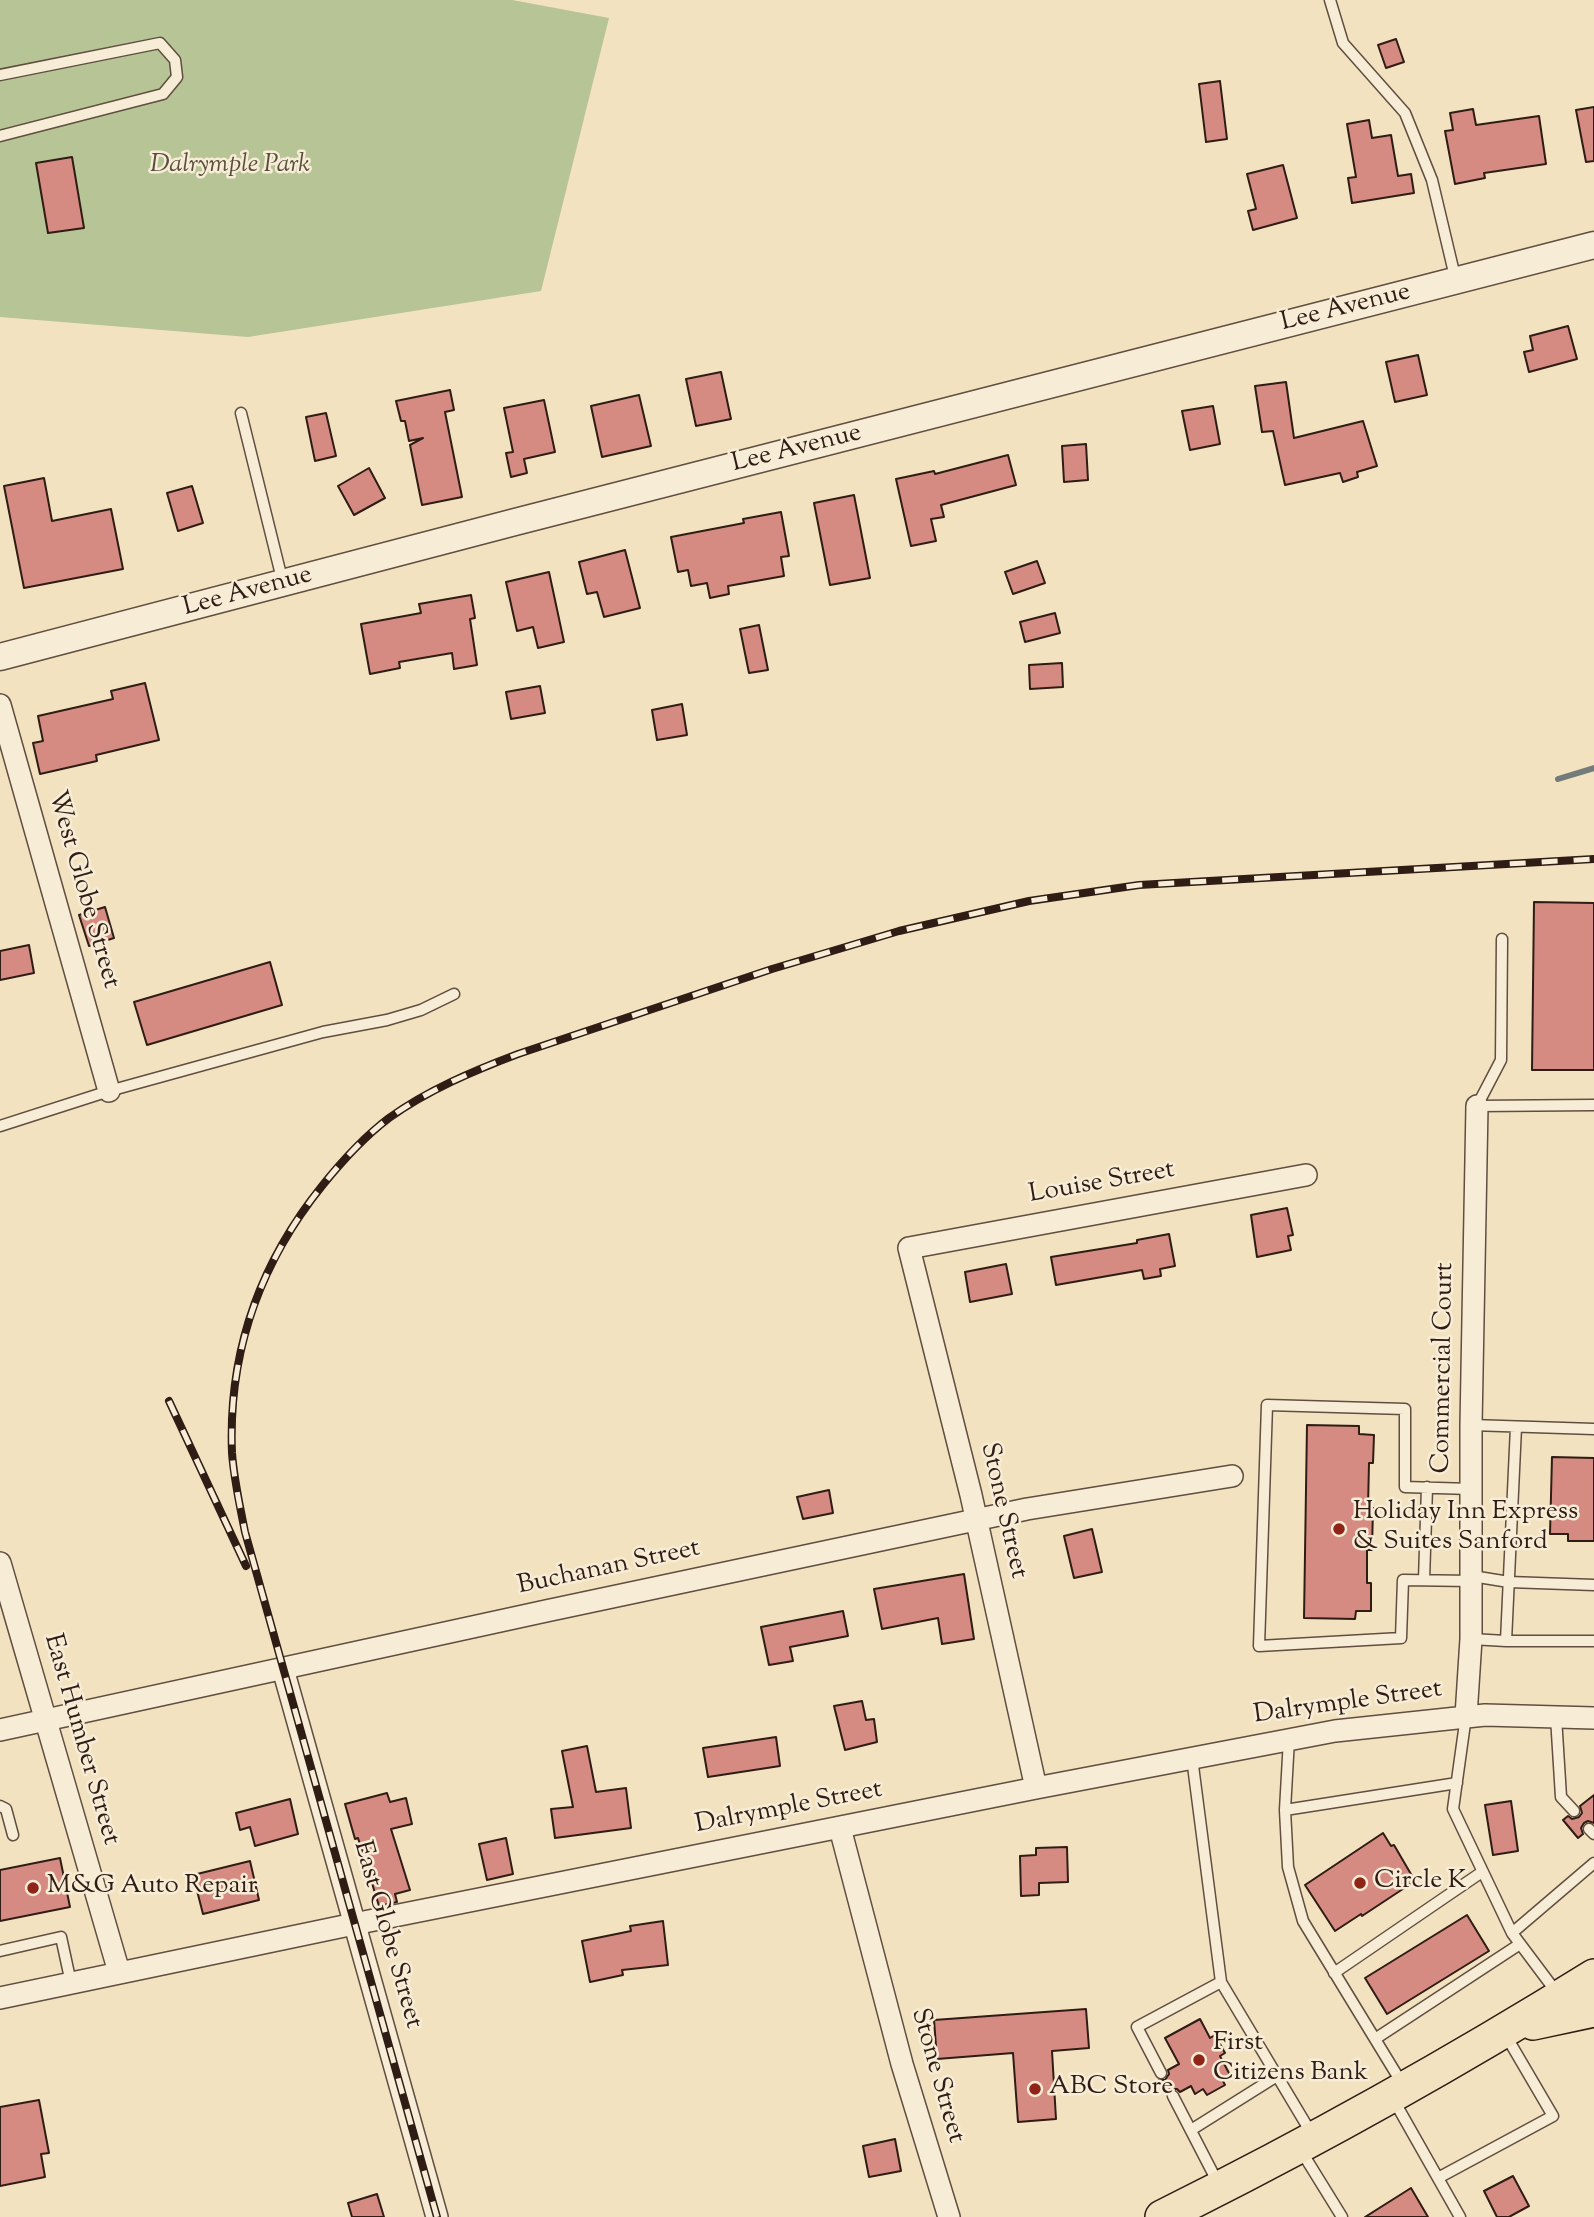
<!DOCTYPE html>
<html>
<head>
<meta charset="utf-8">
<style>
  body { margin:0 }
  canvas { display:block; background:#f2e2c0 }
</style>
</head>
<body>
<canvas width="1594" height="2217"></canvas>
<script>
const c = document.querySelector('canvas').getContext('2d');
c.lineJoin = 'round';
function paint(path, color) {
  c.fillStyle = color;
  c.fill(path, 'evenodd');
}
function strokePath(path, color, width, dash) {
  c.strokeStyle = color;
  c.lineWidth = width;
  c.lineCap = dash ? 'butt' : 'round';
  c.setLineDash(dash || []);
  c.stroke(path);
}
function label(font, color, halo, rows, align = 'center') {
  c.font = font + ' "Sorts Mill Goudy",serif';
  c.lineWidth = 5;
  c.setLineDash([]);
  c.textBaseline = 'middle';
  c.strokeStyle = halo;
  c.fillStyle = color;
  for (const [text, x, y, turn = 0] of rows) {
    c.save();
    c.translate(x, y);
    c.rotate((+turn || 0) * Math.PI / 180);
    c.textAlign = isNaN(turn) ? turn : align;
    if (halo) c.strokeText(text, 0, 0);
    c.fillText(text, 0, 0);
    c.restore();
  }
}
paint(new Path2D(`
  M0,0h512l97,18 -68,273 -293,46 -248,-20z`), '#b6c496');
strokePath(new Path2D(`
  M1558,779l36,-11`), '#747b7b', 6);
const building = new Path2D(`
  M1396,39l8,23 -18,6 -8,-23z
  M1220,81l7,58 -21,3 -7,-58z
  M1594,107v54l-8,1 -10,-52z
  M1473,109l3,16 63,-9 7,48 -62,9 1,5 -30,6 -10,-53 8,-1 -3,-17z
  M1369,120l3,18 19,-3 7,41 13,-2 3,19 -62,10 -4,-25 8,-1 -9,-53z
  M72,157l12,71 -36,5 -12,-70z
  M1283,165l14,53 -44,12 -5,-19 8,-2 -9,-35z
  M1568,326l9,33 -48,13 -5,-20 9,-2 -3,-14z
  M1418,355l9,40 -32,7 -9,-40z
  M721,372l10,47 -35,7 -10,-47z
  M1286,382l8,56 69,-17 14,45 -20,6 1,5 -15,5 -3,-9 -55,12 -12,-54 -11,1 -7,-46z
  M450,390l4,20 -9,2 17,85 -40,8 -12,-60 13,-7 -14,3 -4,-20h-4l-5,-20z
  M639,395l12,51 -49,11 -11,-51z
  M544,400l11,52 -31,7 3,14 -16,4 -5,-24 7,-1 -9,-44z
  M1213,406l7,38 -30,6 -8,-39z
  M326,413l10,43 -21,5 -9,-44z
  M1086,444l2,36 -24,2 -2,-36z
  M1008,455l8,30 -75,20 3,12 -13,2 5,22 -25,5 -15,-67 38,-8 1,3z
  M369,468l16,30 -31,17 -16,-29z
  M44,478l8,43 59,-12 12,60 -99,19 -20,-102z
  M192,486l11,37 -25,8 -11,-38z
  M854,495l16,83 -40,7 -16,-82z
  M781,512l8,44 -8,1 3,19 -56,10 1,8 -19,4 -3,-15 -16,3 -3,-16 -10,2 -7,-35 73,-14 -1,-4z
  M625,550l15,58 -36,9 -7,-25 -10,2 -8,-32z
  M1037,561l8,22 -32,11 -8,-22z
  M549,572l15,70 -26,6 -5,-21 -16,4 -11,-49z
  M471,595l4,23 -5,1 7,46 -23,4 -2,-16 -53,9 1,6 -30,6 -9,-50 60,-11 -2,-9z
  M1055,613l5,20 -35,9 -5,-20z
  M759,625l9,45 -19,3 -9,-44z
  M1062,663l1,24 -33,2 -1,-24z
  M145,683l14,57 -63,15 1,6 -57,13 -7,-31 10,-2 -5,-25 75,-17 -2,-8z
  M540,686l5,27 -34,6 -5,-27z
  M682,704l5,31 -30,5 -5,-30z
  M1534,902l60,1v167h-62z
  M105,907l9,31 -25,8 -10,-31z
  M29,945l5,28 -34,7v-29z
  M270,962l12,43 -135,40 -13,-43z
  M1287,1208l6,27 -5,1 3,14 -34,7 -6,-42z
  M1169,1234l6,32 -15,3 1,7 -17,3 -2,-9 -86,15 -5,-28 86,-14v-3z
  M1006,1264l6,30 -42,8 -5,-30z
  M1307,1425l52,1v8l15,1 -1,28h-4l-1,45h5l-1,42h-5v33h4v28h-15l-1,8 -51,-1z
  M1552,1457l42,1v83h-26v-7h-18z
  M829,1490l4,23 -30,6 -6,-22z
  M1092,1529l10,43 -28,6 -10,-42z
  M964,1574l10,65 -32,5 -4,-26 -56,11 -8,-40z
  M843,1611l5,25 -58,11 3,14 -24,4 -8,-38z
  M862,1701l4,19 8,-1 3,23 -32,8 -11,-44z
  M776,1737l4,29 -72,11 -5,-29z
  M587,1746l9,46 30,-4 5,40 -76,10 -4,-29 22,-2 -11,-56z
  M387,1793l3,9 16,-4 6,26 -21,5 19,61 -15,4 2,8 -18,4 -21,-68 -3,1 -10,-35z
  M1594,1795v28l-6,-2 -4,2 -3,5 2,6 -5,4 -15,-18 5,-4 4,3 7,-2 3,-4 -2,-7z
  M290,1799l8,35 -43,12 -5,-19 -10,3 -4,-17z
  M1511,1801l7,50 -25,4 -8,-50z
  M1383,1833l8,13 3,-1 21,36 -53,35 -1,-2 -26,17 -30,-46z
  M506,1838l7,36 -26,6 -8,-36z
  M1067,1847l1,35 -29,1v12l-18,1 -1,-40 16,-1v-7z
  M60,1858l10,49 -70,14v-51z
  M250,1861l9,39 -56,14 -10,-39z
  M1467,1915l22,36 -102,63 -22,-36z
  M663,1921l5,44 -46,5 1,5 -33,7 -8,-41 49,-10 -1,-5z
  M1086,2009l3,39 -37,3 4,68 -38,3 -5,-69 -76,6 -3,-39z
  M1200,2019l10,19 5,-3 10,18 -5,3 10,19 -8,4 3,6 -18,10 -4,-6 -8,5 -4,-8 -11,6 -3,-3h-7l-4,4 -7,-13h6l4,-6 -1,-4 11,-6 -14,-26z
  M39,2100l10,53 -8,1 4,23 -45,9v-79z
  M895,2139l6,32 -32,6 -6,-31z
  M1513,2176l16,30 -20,11h-12l-13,-26z
  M1411,2188l17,29h-63z
  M377,2194l7,23h-32l-4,-14z`);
paint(building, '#d58b82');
strokePath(building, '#2f1c15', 2);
const service = new Path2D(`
  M1330,0l13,43 62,70 27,67 24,101
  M0,75l160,-32 15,17 2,17 -14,17 -163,42
  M241,413l42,170
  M1502,939l-1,121 -24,46 117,-1
  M0,1126l109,-35 214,-59 64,-12 34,-10 33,-16
  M1471,1425l123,4
  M1516,1427l-10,214h88
  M1471,1489l-66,-2v-78l-138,-4 -8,241 142,-8 2,-58 69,1
  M1472,1576l37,6 85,3
  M1424,1580l3,-93
  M1471,1639l35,2
  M1466,1716l-13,93 59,124
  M1556,1717l5,80 13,14
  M1289,1739l-4,71 172,-27
  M0,1806l6,3 7,26
  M1285,1810l3,57 15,54 100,164
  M1589,1829l5,5
  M0,1951l61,-14 10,46
  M1334,1973l148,-101
  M1221,1982l92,154
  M1557,1993l-45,-60 82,-70
  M1375,2039l145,-95
  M1161,2073l-24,-46 84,-45 -29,-224
  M1173,2096l46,89
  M1392,2097l68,120
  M1191,2130l86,-54
  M1300,2149l42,68
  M1438,2178l115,-62 -48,-82`);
const minor = new Path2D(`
  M0,705l109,386
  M0,1563l119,409
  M283,1669l154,548
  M1466,1716l5,-77v-214l6,-319
  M0,1730l546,-119 481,-102 205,-33
  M1036,1788l-65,-293 -62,-247 397,-73
  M840,1828l62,236 47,153
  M0,1998l354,-74 682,-136 299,-57 150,-16 109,3`);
const tertiary = new Path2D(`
  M0,657l515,-135 1079,-277`);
const primary = new Path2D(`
  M1533,2023l61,-13
  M1162,2217c147,-73 292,-154 432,-241`);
strokePath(service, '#604e40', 13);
strokePath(minor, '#604e40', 24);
strokePath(tertiary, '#604e40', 29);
strokePath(primary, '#2f1c15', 36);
strokePath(service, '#f7ecd6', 10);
strokePath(minor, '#f7ecd6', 21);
strokePath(tertiary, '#f7ecd6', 26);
strokePath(primary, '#f2e2c0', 33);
const rail = new Path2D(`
  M169,1401l77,165
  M437,2217l-192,-685c-5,-26 -11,-52 -13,-79 -4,-100 28,-190 90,-267 20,-25 42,-49 67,-68 39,-28 84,-47 129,-64l254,-85 127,-38 130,-30 110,-16 455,-26`);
strokePath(rail, '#2f1c15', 8);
strokePath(rail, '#f7ecd6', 5, [16]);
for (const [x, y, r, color] of [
  [1339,1529,7,"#8f2418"],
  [1360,1883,7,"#8f2418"],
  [33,1888,7,"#8f2418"],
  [1199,2060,7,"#8f2418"],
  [1035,2089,7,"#8f2418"]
]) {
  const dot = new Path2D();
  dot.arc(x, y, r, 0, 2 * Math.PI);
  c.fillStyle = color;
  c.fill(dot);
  strokePath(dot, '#f7ecd6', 2.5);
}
label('italic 26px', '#584e3c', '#f7ecd6', [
  ["Dalrymple Park",230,167]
]);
label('26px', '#2f1c15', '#f7ecd6', [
  ["Lee Avenue",1346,309,-14],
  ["Lee Avenue",797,450,-14],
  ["Lee Avenue",248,593,-15],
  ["West Globe Street",82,890,74],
  ["Louise Street",1102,1184,-10],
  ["Commercial Court",1445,1368,-89],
  ["Stone Street",1002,1511,77],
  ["Buchanan Street",609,1569,-12],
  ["Dalrymple Street",1348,1704,-8],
  ["East Humber Street",80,1740,74],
  ["Dalrymple Street",789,1809,-11],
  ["East Globe Street",386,1935,74],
  ["Stone Street",936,2076,74]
]);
label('26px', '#2f1c15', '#f7ecd6', [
  ["Holiday Inn Express",1353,1514],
  ["& Suites Sanford",1353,1544],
  ["Circle K",1374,1883],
  ["M&G Auto Repair",47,1888],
  ["First",1213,2045],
  ["Citizens Bank",1213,2075],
  ["ABC Store",1049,2089]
], 'left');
</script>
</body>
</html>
